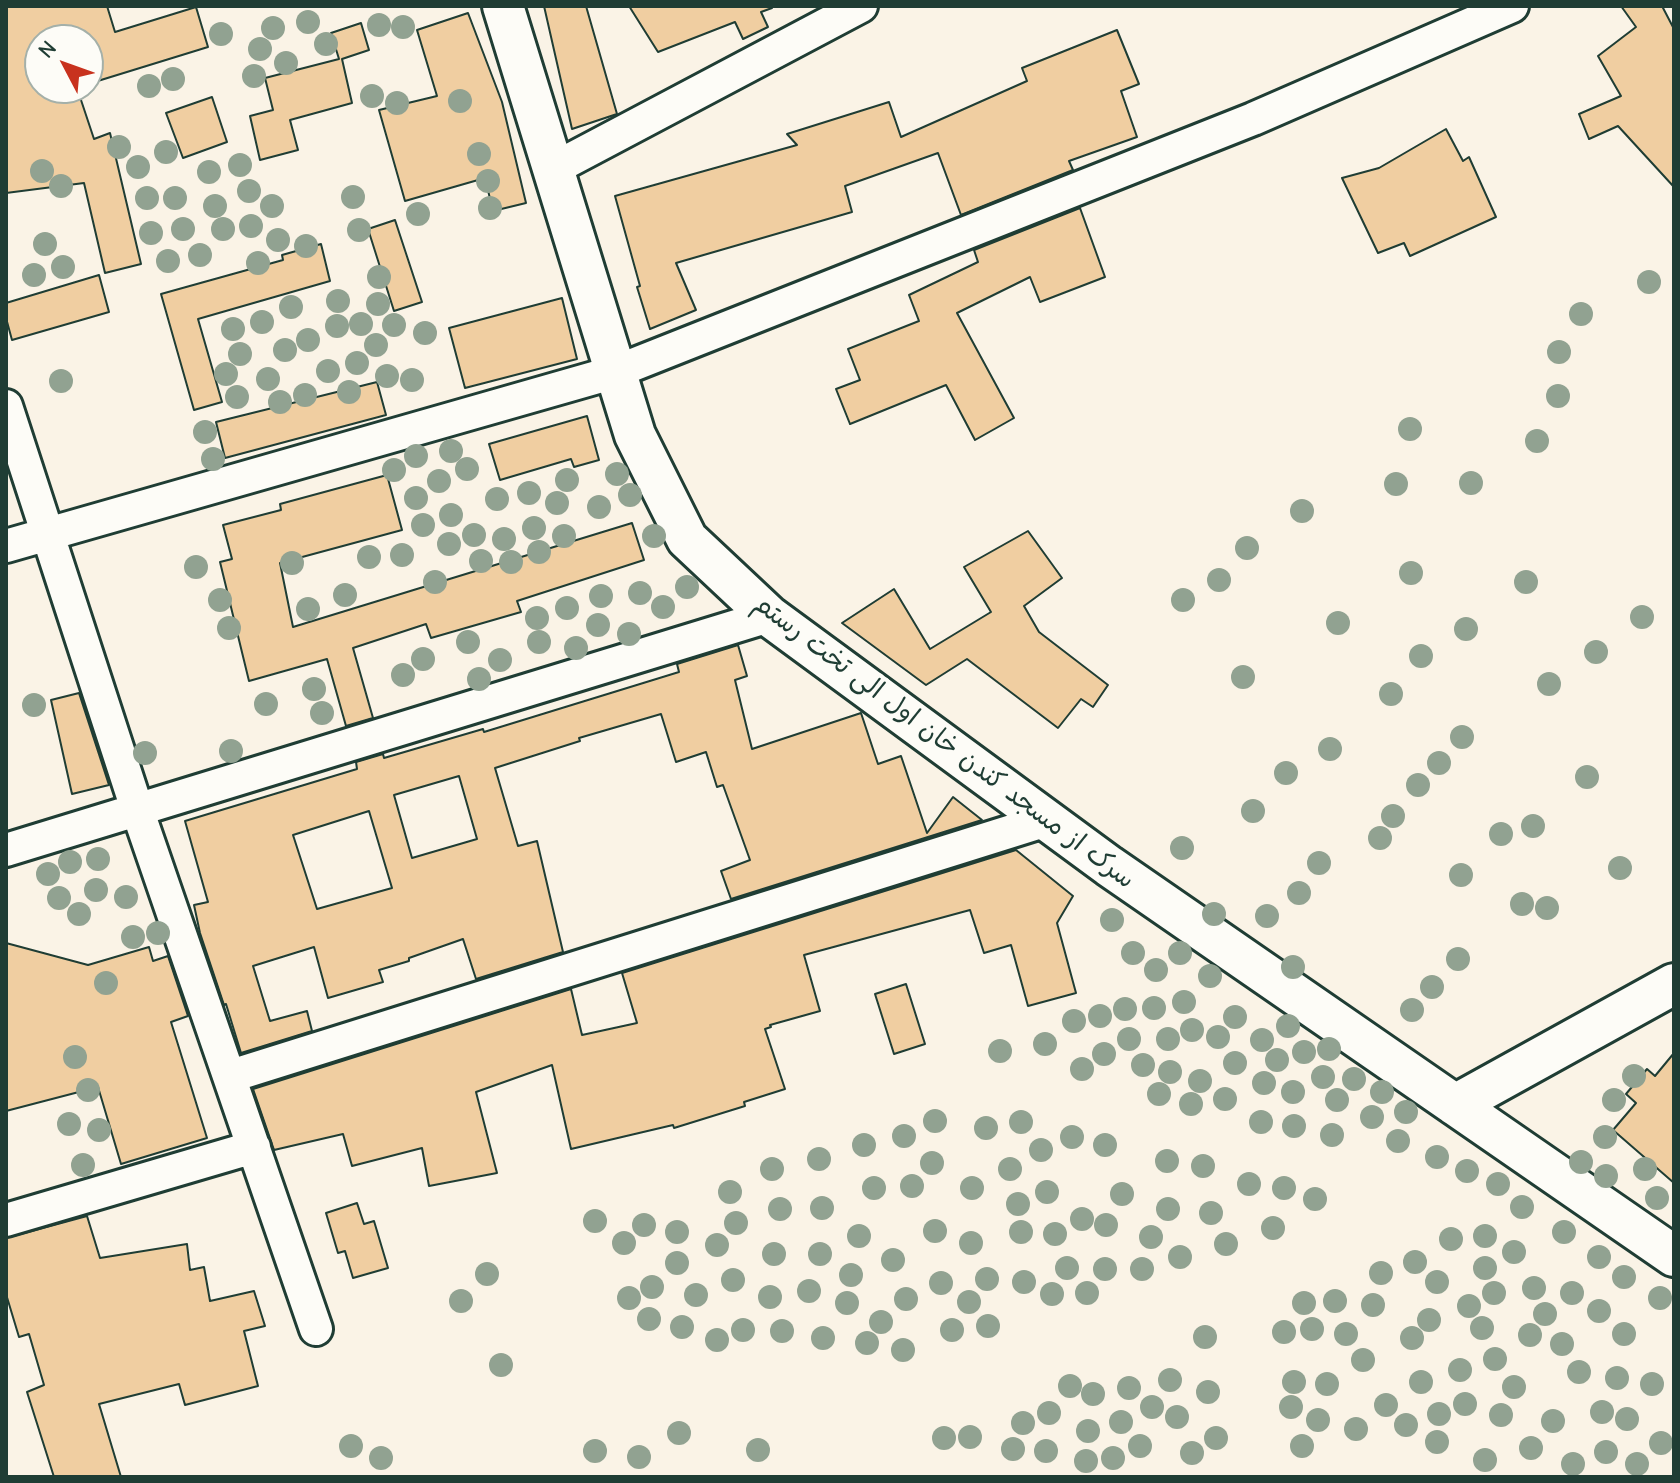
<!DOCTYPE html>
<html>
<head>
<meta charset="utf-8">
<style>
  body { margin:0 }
  #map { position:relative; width:1680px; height:1483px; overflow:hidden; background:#faf3e6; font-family:"Comic Neue",sans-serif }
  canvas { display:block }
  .frame { position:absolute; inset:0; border:8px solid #1f3d34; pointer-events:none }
  .north { position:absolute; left:24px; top:24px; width:80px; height:80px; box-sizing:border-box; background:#fdfcf7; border:2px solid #a4b0a9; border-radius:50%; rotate:311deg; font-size:22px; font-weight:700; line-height:32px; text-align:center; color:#1f3d34 }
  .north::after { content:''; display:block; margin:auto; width:28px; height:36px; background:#c8321e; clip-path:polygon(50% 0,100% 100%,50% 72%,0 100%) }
</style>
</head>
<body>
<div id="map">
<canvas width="1680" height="1483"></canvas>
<div class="frame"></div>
<div class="north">N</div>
</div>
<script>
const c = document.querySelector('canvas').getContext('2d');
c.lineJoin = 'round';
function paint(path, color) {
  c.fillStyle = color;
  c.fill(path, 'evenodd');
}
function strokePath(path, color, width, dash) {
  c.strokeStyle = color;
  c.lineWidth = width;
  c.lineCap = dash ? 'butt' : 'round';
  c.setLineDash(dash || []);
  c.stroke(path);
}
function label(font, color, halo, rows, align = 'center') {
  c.font = font + ' "Comic Neue","Playpen Sans Arabic",sans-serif';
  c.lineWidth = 8;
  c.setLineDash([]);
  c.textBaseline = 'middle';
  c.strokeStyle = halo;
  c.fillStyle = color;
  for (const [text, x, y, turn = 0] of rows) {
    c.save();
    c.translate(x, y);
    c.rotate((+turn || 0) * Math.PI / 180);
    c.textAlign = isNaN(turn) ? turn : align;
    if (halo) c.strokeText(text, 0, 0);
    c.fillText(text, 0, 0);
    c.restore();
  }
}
const building = new Path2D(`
  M6,6h101l8,26 81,-25 12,40 -120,37v-44h-48v48h37l17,51 16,-6 31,131 -36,9 -21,-90 -78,10z
  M544,6h42l31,108 -45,15z
  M629,6h142l1,2 -11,4 7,15 -25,12 -8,-17 -77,30z
  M1621,6h41l12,23v158l-56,-61 -29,13 -10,-25 42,-18 -23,-40 38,-29z
  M468,13l34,89 24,101 -33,8 -8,-33 -80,23 -26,-91 58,-14 -20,-66z
  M361,23l8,27 -27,9 10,44 -62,17 8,30 -38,10 -10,-44 23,-6 -8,-32 74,-19 -8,-26z
  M1117,30l22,54 -18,7 16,46 -68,24 4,9 -112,45 -23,-62 -93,33 7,26 -176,51 20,47 -46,19 -13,-42 3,-1 -25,-90 182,-51 -10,-11 102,-32 12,35 126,-56 -5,-13z
  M212,97l15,45 -44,16 -17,-45z
  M1446,129l17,32 6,-4 27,60 -86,39 -6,-13 -26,10 -36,-75 37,-10z
  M1080,208l25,69 -65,25 -10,-25 -73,36 57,105 -39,22 -29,-55 -96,39 -14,-35 24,-9 -12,-31 71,-28 -10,-26 69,-33 -4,-12z
  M395,220l27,82 -28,9 -26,-82z
  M321,244l9,37 -132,38 24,83 -28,8 -33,-116 122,-34 -1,-5z
  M99,275l10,37 -97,28 -6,-22v-15z
  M562,298l15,61 -112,29 -16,-60z
  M377,382l9,33 -161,43 -9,-36z
  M587,416l12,44 -25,7 -3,-8 -71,21 -11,-36z
  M387,475l15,55 -122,33 13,64 339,-104 12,37 -127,41 4,11 -90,26 -5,-14 -73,24 20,70 -27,8 -19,-67 -78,22 -29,-119 12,-3 -9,-34 58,-15 -1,-6z
  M1028,531l34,47 -38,28 15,26 69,53 -15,22 -12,-8 -23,29 -91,-69 -41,26 -84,-62 52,-34 36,60 61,-37 -27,-45z
  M738,645l9,31 -12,4 17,69 109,-36 17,51 23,-8 26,77 26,-36 29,23 -251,79 -10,-28 29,-11 -27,-75 -6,2 -11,-35 -30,10 -15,-48 -82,24 1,3 -85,27 23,78 19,-5 26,111 -87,27 -13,-40 -54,19v3l-30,9 4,12 -55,16 -14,-51 -61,19 17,55 37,-10 5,20 -71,22 -15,-49 -2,1 -24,-72 -6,-28 14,-3 -23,-81 172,-52 -1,-7 27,-8 1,4 99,-29 1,3 195,-60 -2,-8zM459,776l18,63 -65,19 -18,-63zM369,811l23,77 -75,21 -24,-74z
  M79,693l30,92 -37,9 -21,-94z
  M1016,850l57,46 -16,27 19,70 -48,13 -17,-61 -27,8 -14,-43 -166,45 16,56 -50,14 1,2 -6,2 20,60 -41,13 1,4 -71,22 -1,-3 -102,24 -19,-84 -76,27 21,81 -68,13 -7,-38 -70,18 -9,-32 -69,16 -21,-61 318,-100 11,46 55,-12 -15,-50z
  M6,943l82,22 61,-18 4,14 15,-5 20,60 -17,6 36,116 -86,26 -23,-77 -92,24z
  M906,984l19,60 -31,10 -19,-60z
  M1674,1053v130l-61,-53 23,-27 -10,-9 21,-25 8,7z
  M357,1203l7,21 10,-3 14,47 -35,10 -8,-27 -7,2 -12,-40z
  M87,1216l13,42 87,-14 3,26 14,-3 6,34 44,-10 11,35 -21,5 14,55 -73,19 -6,-21 -80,20 22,73h-67l-27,-85 17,-7 -15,-51 -10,3 -13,-43v-56z`);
paint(building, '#f0cea1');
strokePath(building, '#1f3d34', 2);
const minor = new Path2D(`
  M553,169l308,-163
  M6,406l131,403 179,520
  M6,546l609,-174 638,-253 259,-113
  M6,850l763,-234
  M231,1076l816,-256
  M6,1220l248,-73`);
const tertiary = new Path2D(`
  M503,6l132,429 52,104 82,77 340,250 565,390
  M1455,1105l219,-121`);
strokePath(minor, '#1f3d34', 38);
strokePath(tertiary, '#1f3d34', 46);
strokePath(minor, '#fdfcf7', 32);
strokePath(tertiary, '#fdfcf7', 40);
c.fillStyle = '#91a291';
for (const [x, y] of [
  [308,22],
  [379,25],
  [403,27],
  [273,28],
  [221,34],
  [326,44],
  [260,49],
  [286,63],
  [254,76],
  [173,79],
  [149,86],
  [372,96],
  [460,101],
  [397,103],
  [119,147],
  [166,152],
  [479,154],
  [240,165],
  [138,167],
  [42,171],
  [209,172],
  [488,181],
  [61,186],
  [249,191],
  [353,197],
  [147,198],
  [175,198],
  [215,206],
  [272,206],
  [490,208],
  [418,214],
  [251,226],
  [183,229],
  [223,229],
  [359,230],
  [151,233],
  [278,240],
  [45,244],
  [306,246],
  [200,255],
  [168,261],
  [258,263],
  [63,267],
  [34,275],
  [379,277],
  [1649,282],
  [338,301],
  [378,304],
  [291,307],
  [1581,314],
  [262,322],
  [361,324],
  [394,325],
  [337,326],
  [233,329],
  [425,333],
  [308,340],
  [376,345],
  [285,350],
  [1559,352],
  [240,354],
  [357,363],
  [328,371],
  [226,374],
  [387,376],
  [268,379],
  [412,380],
  [61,381],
  [349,392],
  [305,395],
  [1558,396],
  [237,397],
  [280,402],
  [1410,429],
  [205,432],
  [1537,441],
  [451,451],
  [416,456],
  [213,459],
  [467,469],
  [394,470],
  [617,474],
  [567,480],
  [439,481],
  [1471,483],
  [1396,484],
  [529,493],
  [630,495],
  [416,498],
  [497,499],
  [557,503],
  [599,507],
  [1302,511],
  [451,515],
  [423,525],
  [534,528],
  [474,535],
  [564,536],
  [654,536],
  [504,539],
  [449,544],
  [1247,548],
  [539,552],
  [402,555],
  [369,557],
  [481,561],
  [511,562],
  [292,563],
  [196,567],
  [1411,573],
  [1219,580],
  [435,582],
  [1526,582],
  [687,587],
  [640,593],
  [345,595],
  [601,596],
  [220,600],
  [1183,600],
  [663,607],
  [567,608],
  [308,609],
  [1642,617],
  [537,618],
  [1338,623],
  [598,625],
  [229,628],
  [1466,629],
  [629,634],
  [468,642],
  [539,642],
  [576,648],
  [1596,652],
  [1421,656],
  [423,659],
  [500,660],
  [403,675],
  [1243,677],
  [479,679],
  [1549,684],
  [314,689],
  [1391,694],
  [266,704],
  [34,705],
  [322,713],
  [1462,737],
  [1330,749],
  [231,751],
  [145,753],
  [1439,763],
  [1286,773],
  [1587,777],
  [1418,785],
  [1253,811],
  [1393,816],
  [1533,826],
  [1501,834],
  [1380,838],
  [1182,848],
  [98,859],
  [70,862],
  [1319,863],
  [1620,868],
  [48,874],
  [1461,875],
  [96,890],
  [1299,893],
  [126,897],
  [59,898],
  [1522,904],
  [1547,908],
  [79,914],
  [1214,914],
  [1267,916],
  [1112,920],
  [158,933],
  [133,937],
  [1133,953],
  [1180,953],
  [1458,959],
  [1293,967],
  [1156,970],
  [1210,976],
  [106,983],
  [1432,987],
  [1184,1002],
  [1154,1008],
  [1125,1009],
  [1412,1010],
  [1100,1016],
  [1235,1017],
  [1074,1021],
  [1288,1026],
  [1192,1030],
  [1218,1037],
  [1129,1039],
  [1168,1039],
  [1262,1040],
  [1045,1044],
  [1329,1049],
  [1000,1051],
  [1304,1052],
  [1104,1054],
  [75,1057],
  [1277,1060],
  [1235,1063],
  [1143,1065],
  [1082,1069],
  [1170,1072],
  [1634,1076],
  [1323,1077],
  [1354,1079],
  [1200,1081],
  [1264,1083],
  [88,1090],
  [1293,1092],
  [1382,1092],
  [1159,1094],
  [1225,1099],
  [1337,1100],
  [1614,1100],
  [1191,1104],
  [1406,1112],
  [1372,1117],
  [935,1121],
  [1021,1122],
  [1261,1122],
  [69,1124],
  [1294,1126],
  [986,1128],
  [99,1130],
  [1332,1135],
  [904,1136],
  [1072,1137],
  [1605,1137],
  [1398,1141],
  [864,1145],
  [1105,1145],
  [1041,1150],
  [1437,1157],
  [819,1159],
  [1167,1161],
  [1581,1162],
  [932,1163],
  [83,1165],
  [1203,1166],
  [772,1169],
  [1010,1169],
  [1645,1169],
  [1467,1171],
  [1606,1176],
  [1249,1184],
  [1498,1184],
  [912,1186],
  [874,1188],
  [972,1188],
  [1284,1188],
  [730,1192],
  [1047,1192],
  [1122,1194],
  [1657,1198],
  [1315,1199],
  [1018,1204],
  [1522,1207],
  [822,1208],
  [780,1209],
  [1168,1209],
  [1211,1213],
  [1082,1219],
  [595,1221],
  [736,1223],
  [644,1225],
  [1106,1225],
  [1273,1228],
  [935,1231],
  [677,1232],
  [1021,1232],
  [1564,1232],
  [1055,1234],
  [859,1236],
  [1485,1236],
  [1151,1237],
  [1451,1239],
  [624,1243],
  [971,1243],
  [1226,1244],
  [717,1245],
  [1514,1252],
  [774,1254],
  [820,1254],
  [1180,1257],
  [1599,1257],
  [893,1260],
  [1415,1262],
  [677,1263],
  [1067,1268],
  [1485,1268],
  [1105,1269],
  [1142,1269],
  [1381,1273],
  [487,1274],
  [851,1275],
  [1624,1277],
  [987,1279],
  [733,1280],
  [1024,1282],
  [1437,1282],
  [941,1283],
  [652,1287],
  [1534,1288],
  [809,1291],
  [1087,1293],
  [1494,1293],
  [1572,1293],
  [1052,1294],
  [696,1295],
  [770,1297],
  [629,1298],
  [1660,1298],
  [906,1299],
  [461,1301],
  [1335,1301],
  [969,1302],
  [847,1303],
  [1304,1303],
  [1373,1305],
  [1469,1306],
  [1599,1311],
  [1545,1314],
  [649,1319],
  [1429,1320],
  [881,1322],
  [988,1326],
  [682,1327],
  [1482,1328],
  [1312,1329],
  [743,1330],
  [952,1330],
  [782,1331],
  [1284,1332],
  [1346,1334],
  [1624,1334],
  [1530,1335],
  [1205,1337],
  [823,1338],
  [1412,1338],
  [717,1340],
  [867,1343],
  [1562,1344],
  [903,1350],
  [1495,1359],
  [1363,1360],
  [501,1365],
  [1460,1370],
  [1579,1372],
  [1617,1378],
  [1170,1380],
  [1294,1382],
  [1421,1382],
  [1327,1384],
  [1652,1384],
  [1070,1386],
  [1514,1387],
  [1129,1388],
  [1208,1392],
  [1093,1394],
  [1465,1404],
  [1386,1405],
  [1152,1407],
  [1291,1407],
  [1602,1412],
  [1049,1413],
  [1439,1414],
  [1501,1415],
  [1177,1417],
  [1627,1419],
  [1318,1420],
  [1553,1421],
  [1121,1422],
  [1023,1423],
  [1406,1425],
  [1356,1429],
  [1088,1431],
  [679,1433],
  [970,1437],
  [944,1438],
  [1216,1438],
  [1437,1442],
  [1661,1443],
  [351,1446],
  [1140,1446],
  [1302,1446],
  [1531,1448],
  [1013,1449],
  [758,1450],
  [595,1451],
  [1046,1451],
  [1606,1452],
  [1192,1453],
  [639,1457],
  [381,1458],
  [1113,1458],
  [1485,1460],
  [1086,1461],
  [1573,1464],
  [1637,1464]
]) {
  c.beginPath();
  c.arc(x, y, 12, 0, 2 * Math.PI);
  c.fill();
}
label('26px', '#1f3d34', '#fdfcf7', [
  ["سرک از مسجد کندن خان اول الی تخت رستم",944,742,37]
]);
</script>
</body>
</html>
